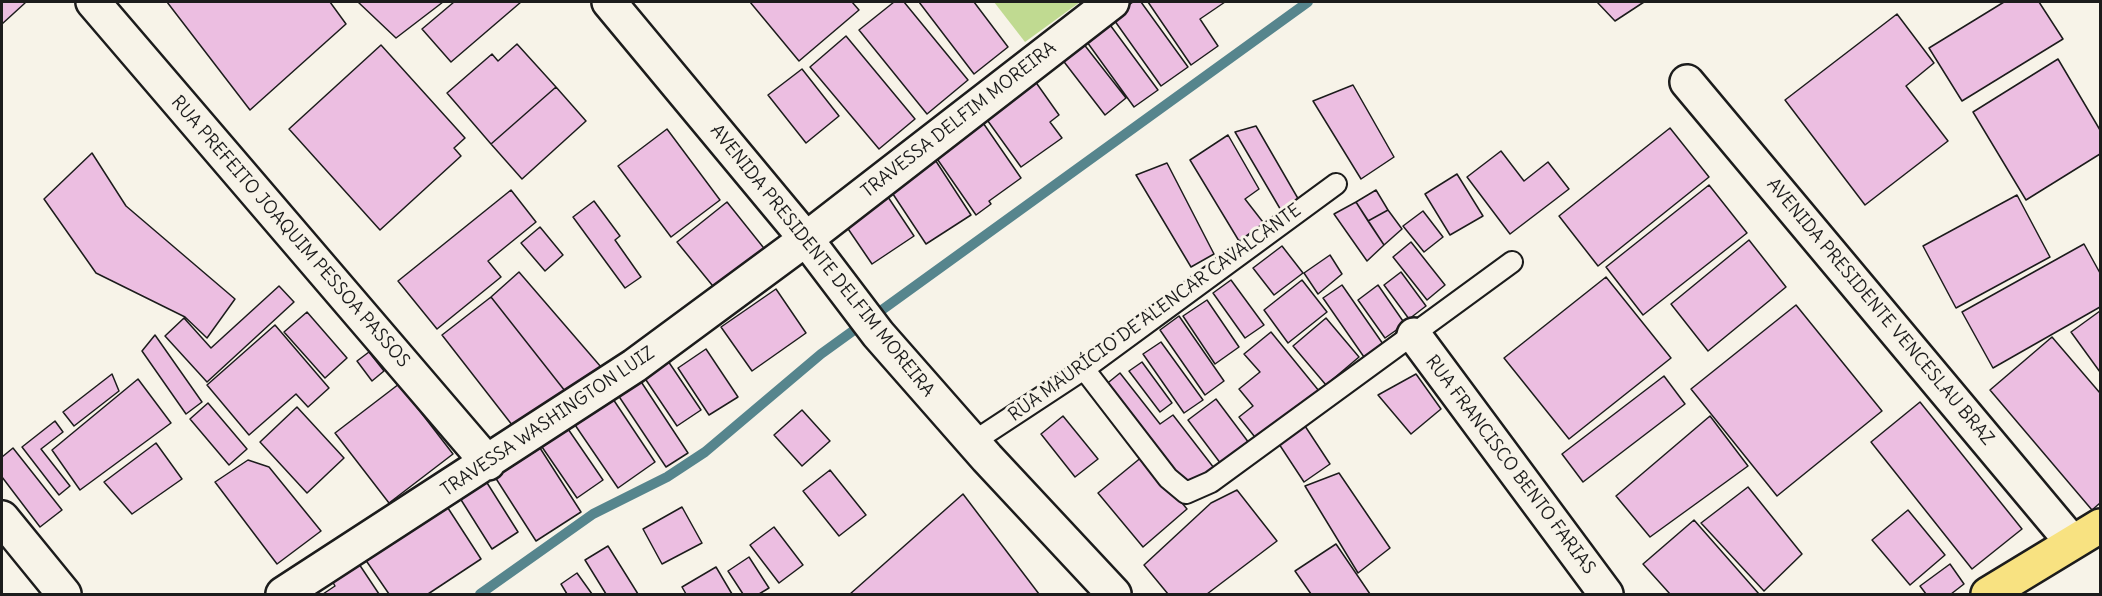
<!DOCTYPE html>
<html>
<head>
<meta charset="utf-8">
<style>
  body { margin:0 }
  #map { position:relative; width:2102px; height:596px; overflow:hidden; background:#f7f3e8; font-family:Delius,sans-serif }
  canvas { display:block }
  .frame { position:absolute; inset:0; border:3px solid #1c1c1c; pointer-events:none }
</style>
</head>
<body>
<div id="map">
<canvas width="2102" height="596"></canvas>
<div class="frame"></div>
</div>
<script>
const c = document.querySelector('canvas').getContext('2d');
c.lineJoin = 'round';
function paint(path, color) {
  c.fillStyle = color;
  c.fill(path, 'evenodd');
}
function strokePath(path, color, width, dash) {
  c.strokeStyle = color;
  c.lineWidth = width;
  c.lineCap = dash ? 'butt' : 'round';
  c.setLineDash(dash || []);
  c.stroke(path);
}
function label(font, color, halo, rows, align = 'center') {
  c.font = font + ' Delius,sans-serif';
  c.lineWidth = 6;
  c.setLineDash([]);
  c.textBaseline = 'middle';
  c.strokeStyle = halo;
  c.fillStyle = color;
  for (const [text, x, y, turn = 0] of rows) {
    c.save();
    c.translate(x, y);
    c.rotate((+turn || 0) * Math.PI / 180);
    c.textAlign = isNaN(turn) ? turn : align;
    if (halo) c.strokeText(text, 0, 0);
    c.fillText(text, 0, 0);
    c.restore();
  }
}
paint(new Path2D(`
  M994,2h86l-55,40z`), '#c0da91');
strokePath(new Path2D(`
  M480,594l113,-80 74,-37 38,-25 116,-98 487,-352`), '#56858d', 10);
const building = new Path2D(`
  M2,2h21l2,1 -23,21z
  M167,2h163l16,22 -96,86z
  M358,2h85l-47,36z
  M454,2h67l-70,60 -29,-33z
  M750,2h102l7,8 -60,51z
  M894,2h10l64,78 -41,34 -68,-84z
  M919,2h55l34,45 -34,27z
  M1133,2h8l47,65 -27,19 -49,-69z
  M1148,2h77l-25,17 18,27 -27,19z
  M1597,2h47l-29,19z
  M2004,2h35l24,37 -101,62 -33,-53z
  M1897,14l37,49 -28,23 42,55 -83,64 -80,-105z
  M1105,18l53,72 -24,17 -52,-72z
  M846,36l69,83 -36,30 -69,-82z
  M1079,38l47,60 -21,17 -47,-61z
  M517,44l39,43 -65,57 -44,-51 45,-39 6,7z
  M381,45l84,93 -11,10 7,8 -81,74 -91,-101z
  M2058,59l42,71v24l-74,46 -53,-88z
  M802,69l37,47 -33,27 -38,-48z
  M1030,74l29,41 -9,7 12,16 -41,29 -41,-57z
  M1353,85l41,72 -33,22 -48,-78z
  M556,87l30,34 -64,58 -31,-35z
  M979,117l42,61 -32,23 2,3 -15,11 -45,-65z
  M1256,126l44,76 -18,10 -47,-80z
  M1670,128l39,49 -111,89 -39,-50z
  M667,129l53,71 -49,37 -53,-71z
  M1228,135l31,54 -14,10 21,27 -27,15 -49,-81z
  M1501,151l23,30 24,-19 21,27 -59,45 -43,-57z
  M92,153l34,53 109,93 -28,39 -22,-21 -89,-44 -52,-74z
  M932,155l39,60 -45,29 -39,-59z
  M1167,163l47,91 -23,13 -55,-92z
  M1457,174l26,42 -33,19 -25,-41z
  M1709,185l38,48 -104,82 -37,-48z
  M882,188l32,48 -42,28 -32,-47z
  M511,190l25,32 -48,39 13,16 -64,52 -39,-48z
  M1376,190l12,20 -20,11 -12,-19z
  M2017,195l33,62 -94,51 -33,-62z
  M594,201l26,35 -5,4 26,37 -16,11 -52,-71z
  M727,202l44,55 -50,39 -44,-54z
  M1356,202l28,43 -17,16 -33,-47z
  M1388,210l14,19 -18,16 -16,-24z
  M1423,211l20,26 -19,15 -21,-26z
  M540,227l23,28 -18,16 -24,-28z
  M1749,240l37,47 -78,64 -37,-47z
  M1411,242l34,43 -18,15 -34,-43z
  M2084,244l16,29v34l-107,61 -31,-56z
  M1282,246l21,27 -29,22 -21,-27z
  M1330,255l12,19 -24,20 -14,-21z
  M519,272l82,95 -36,24 -74,-94z
  M1401,272l25,34 -17,13 -25,-34z
  M1606,277l65,81 -102,81 -65,-81z
  M1231,280l33,45 -19,13 -32,-45z
  M1302,280l25,32 -39,31 -24,-33z
  M1342,285l41,59 -19,13 -41,-59z
  M1378,285l27,39 -20,14 -27,-38z
  M279,286l15,16 -87,80 -42,-46 19,-18 27,30z
  M776,289l30,44 -54,38 -31,-44z
  M491,297l74,94 -49,39 -74,-95z
  M1207,300l32,47 -24,17 -32,-48z
  M1796,305l86,106 -105,85 -86,-107z
  M2100,311v61l-29,-40z
  M307,312l40,46 -22,20 -41,-46z
  M1179,316l45,65 -19,14 -45,-65z
  M1326,318l33,39 -33,28 -33,-39z
  M275,325l54,63 -21,19 -12,-13 -47,41 -42,-50z
  M1271,332l48,59 -61,50 -19,-24 14,-11 -14,-17 21,-17 -16,-18z
  M155,335l47,67 -16,12 -44,-63z
  M2052,337l48,56v110l-8,7 -102,-120z
  M1161,342l42,58 -19,13 -41,-59z
  M706,349l32,48 -29,18 -31,-47z
  M369,352l15,19 -12,10 -15,-20z
  M666,358l35,52 -24,16 -35,-52z
  M1142,362l30,41 -12,9 -31,-41z
  M1120,373l40,51 13,-9 41,53 -28,22 -82,-104z
  M112,374l7,17 -45,35 -11,-14z
  M636,374l52,79 -22,14 -52,-78z
  M1416,374l25,35 -30,25 -33,-39z
  M1664,376l21,28 -102,78 -21,-28z
  M138,379l33,44 -91,67 -28,-40z
  M399,384l54,70 -64,49 -54,-70z
  M611,396l44,66 -37,26 -45,-66z
  M1216,399l33,44 -28,21 -33,-44z
  M1920,402l102,127 -50,40 -101,-127z
  M208,403l39,46 -18,16 -39,-46z
  M297,407l47,51 -37,35 -47,-51z
  M802,410l28,31 -28,25 -28,-31z
  M1063,416l35,43 -23,18 -34,-43z
  M1710,416l38,50 -98,71 -34,-41z
  M55,421l8,11 -22,17 29,37 -11,9 -37,-48z
  M566,426l37,54 -26,18 -37,-54z
  M1305,426l25,38 -26,18 -25,-38z
  M156,443l26,36 -50,35 -28,-32z
  M13,448l49,62 -22,17 -38,-50v-20z
  M540,448l41,64 -45,29 -41,-64z
  M1143,456l44,53 -44,38 -45,-54z
  M248,460l21,7 52,64 -44,33 -62,-82z
  M830,470l36,45 -27,21 -36,-45z
  M1339,473l51,75 -32,25 -53,-87z
  M484,478l34,54 -26,17 -34,-54z
  M1748,487l54,67 -38,37 -63,-68z
  M1237,490l40,51 -70,53h-39l-24,-29 67,-62z
  M963,494l76,100h-189z
  M446,505l35,54 -53,35h-39l-24,-35z
  M682,507l20,36 -40,21 -19,-35z
  M1908,510l37,45 -35,30 -38,-45z
  M1694,520l65,74h-89l-27,-30z
  M774,527l29,38 -24,18 -29,-38z
  M1336,544l34,50h-59l-16,-23z
  M608,546l30,48h-32l-21,-34z
  M749,557l20,31 -10,6h-16l-15,-23z
  M357,561l22,33h-56l12,-8 -4,-7z
  M1950,564l14,20 -13,10h-25l-6,-8z
  M716,567l16,27h-46l-4,-7z
  M577,573l15,21h-25l-6,-10z`);
paint(building, '#ecbee1');
strokePath(building, '#1c1c1c', 1.5);
const service = new Path2D(`
  M1084,369l84,109 18,15 25,-11 301,-220
  M973,442l111,-73 252,-185`);
const minor = new Path2D(`
  M93,2l395,461
  M609,2l197,237 72,95 109,124 127,136
  M1687,82l385,460
  M1414,335l192,259
  M2,518l62,76
  M283,594l351,-228 172,-127 306,-237`);
const trunk = new Path2D(`
  M1988,594l112,-68`);
strokePath(service, '#1c1c1c', 24);
strokePath(minor, '#1c1c1c', 38);
strokePath(trunk, '#1c1c1c', 38);
strokePath(service, '#f7f3e8', 20);
strokePath(minor, '#f7f3e8', 33);
strokePath(trunk, '#f8e281', 33);
label('18px', '#1c1c1c', '#f7f3e8', [
  ["TRAVESSA DELFIM MOREIRA",959,120,-38],
  ["RUA PREFEITO JOAQUIM PESSOA PASSOS",290,232,49],
  ["AVENIDA PRESIDENTE DELFIM MOREIRA",822,261,51],
  ["AVENIDA PRESIDENTE VENCESLAU BRAZ",1880,312,50],
  ["RUA MAURÍCIO DE ALENCAR CAVALCANTE",1155,313,-36],
  ["TRAVESSA WASHINGTON LUIZ",548,422,-34],
  ["RUA FRANCISCO BENTO FARIAS",1510,465,53]
]);
</script>
</body>
</html>
